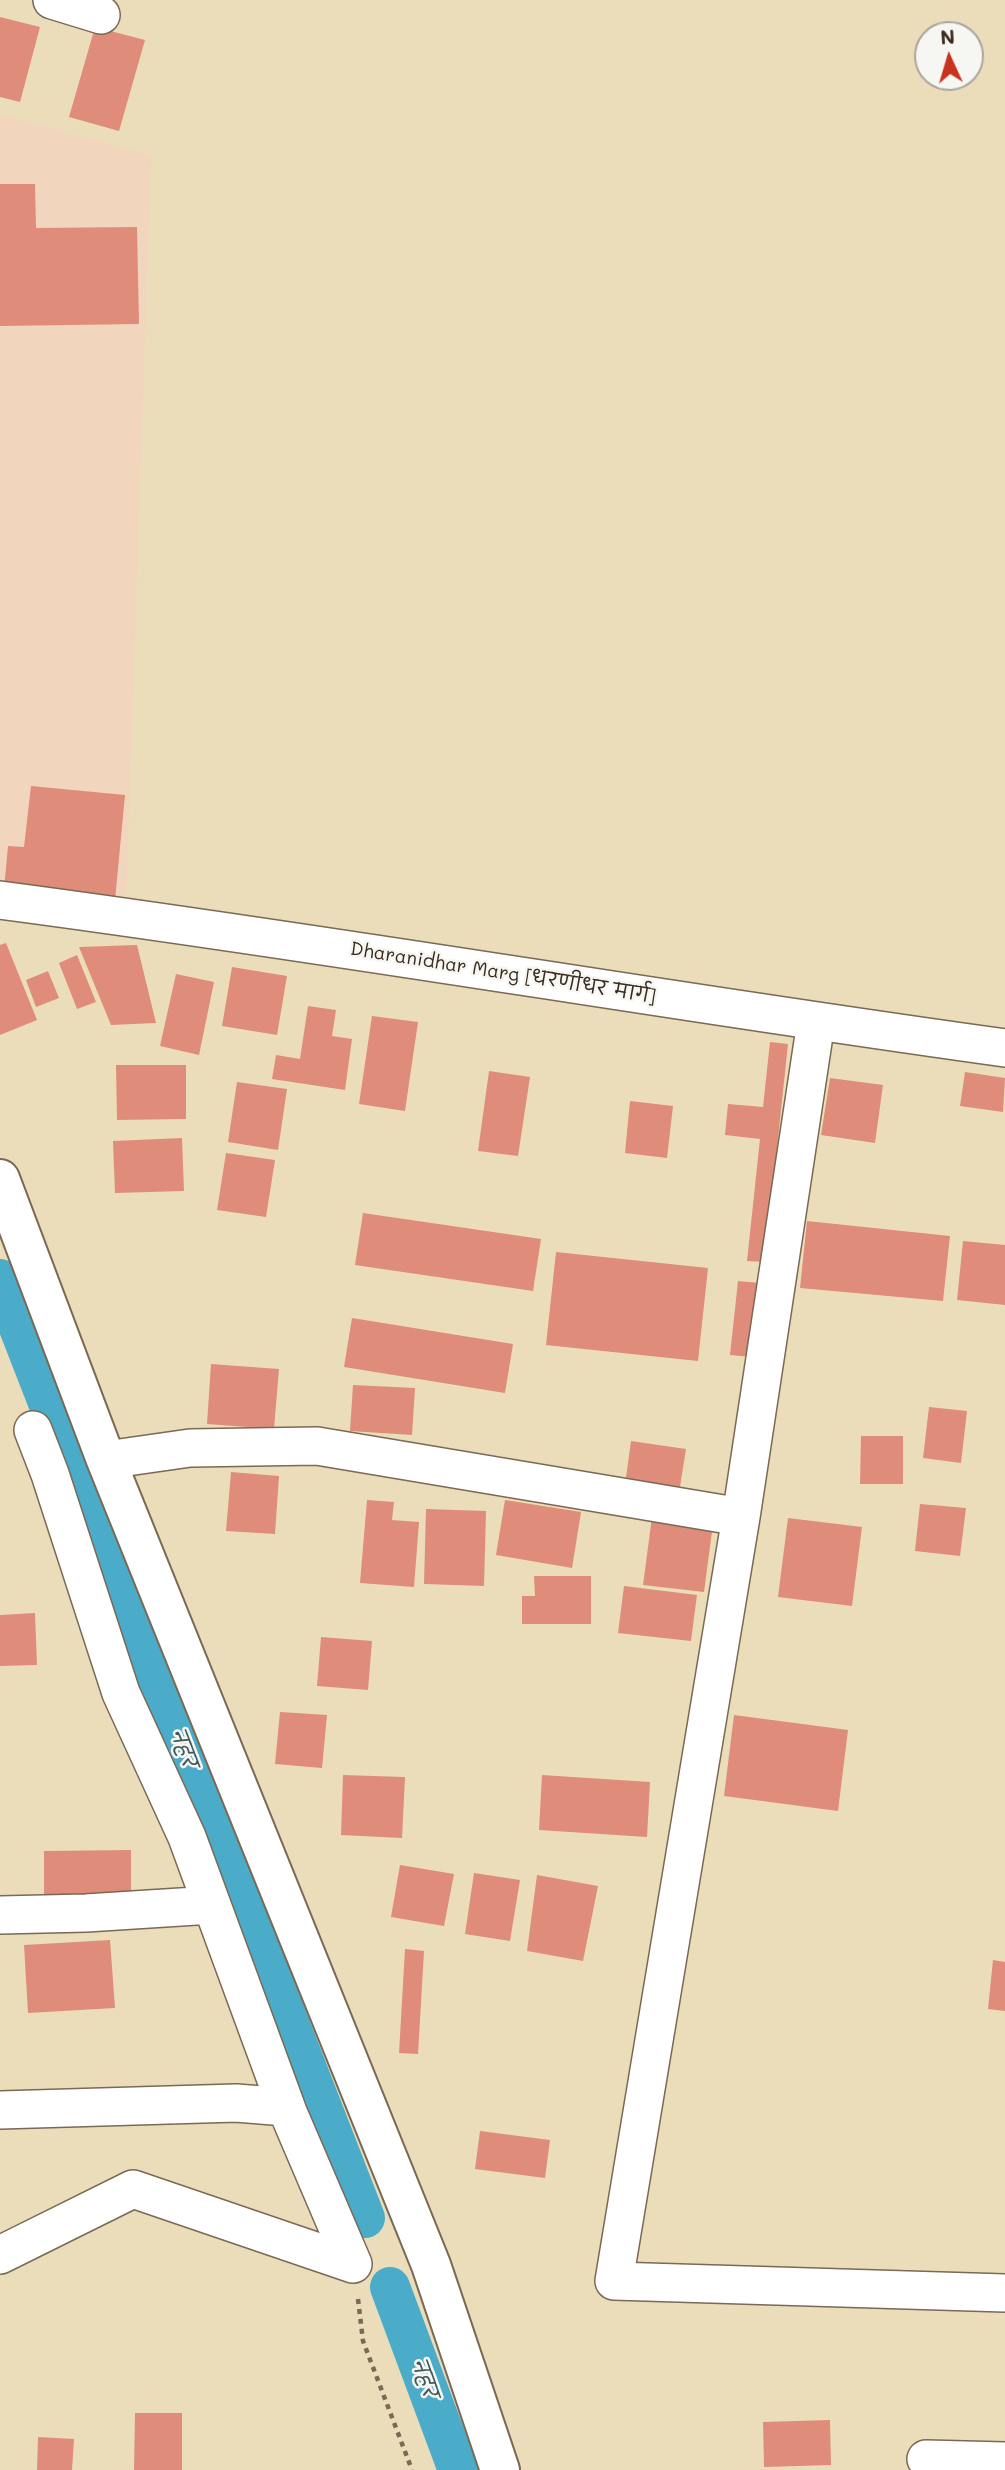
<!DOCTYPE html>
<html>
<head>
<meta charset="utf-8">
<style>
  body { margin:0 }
  #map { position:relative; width:1005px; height:2470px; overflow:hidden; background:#ecddba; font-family:Mali,sans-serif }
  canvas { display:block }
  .north { position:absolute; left:914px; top:21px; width:70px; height:70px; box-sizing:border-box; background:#f6f6f2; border:2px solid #aba49d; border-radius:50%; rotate:356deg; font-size:19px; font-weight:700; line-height:28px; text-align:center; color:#3b2a1e }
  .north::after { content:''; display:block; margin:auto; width:24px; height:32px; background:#c8321e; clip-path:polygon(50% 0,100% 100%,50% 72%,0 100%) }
</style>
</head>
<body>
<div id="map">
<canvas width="1005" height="2470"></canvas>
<div class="north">N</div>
</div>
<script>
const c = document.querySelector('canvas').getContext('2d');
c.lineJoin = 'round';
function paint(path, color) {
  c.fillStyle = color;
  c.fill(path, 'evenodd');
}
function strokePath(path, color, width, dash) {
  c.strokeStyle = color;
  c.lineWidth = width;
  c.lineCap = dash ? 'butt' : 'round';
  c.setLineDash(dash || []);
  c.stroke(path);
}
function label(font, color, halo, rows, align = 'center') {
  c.font = font + ' Mali,"Playpen Sans Deva",sans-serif';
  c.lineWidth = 5;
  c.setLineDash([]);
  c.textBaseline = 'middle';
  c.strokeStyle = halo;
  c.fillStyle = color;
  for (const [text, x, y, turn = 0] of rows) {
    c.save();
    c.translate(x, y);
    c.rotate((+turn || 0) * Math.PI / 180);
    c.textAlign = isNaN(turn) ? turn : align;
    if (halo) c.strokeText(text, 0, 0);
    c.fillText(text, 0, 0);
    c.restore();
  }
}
paint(new Path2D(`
  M0,114l151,42 -25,746 -126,-10z`), '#f1d5bd');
strokePath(new Path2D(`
  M0,1279l365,939
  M390,2287l68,183`), '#4bacca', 40);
paint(new Path2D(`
  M0,17l40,10 -20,75 -20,-5z
  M95,27l50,13 -26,91 -50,-14z
  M0,184h35l1,44 101,-1 2,97 -139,2z
  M31,786l94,9 -10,105 -111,-11 4,-43 16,1z
  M6,943l31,77 -37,15v-90z
  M137,945l19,78 -45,2 -32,-78z
  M77,955l19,47 -19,7 -18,-46z
  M232,967l55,9 -10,59 -55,-9z
  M48,971l11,27 -23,9 -10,-27z
  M176,974l38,8 -15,73 -39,-9z
  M308,1006l28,4 -4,26 20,3 -7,51 -73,-11 4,-24 24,4z
  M372,1016l46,6 -13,89 -46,-7z
  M770,1042l18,2 -23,218 -18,-1 13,-122 -35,-4 3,-31 35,3z
  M116,1065h70v54l-69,1z
  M489,1071l41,6 -12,79 -40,-5z
  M965,1072l40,6 -2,34 -43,-6z
  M830,1078l53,7 -8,58 -54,-8z
  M237,1082l50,7 -9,61 -50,-8z
  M630,1101l43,5 -6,52 -42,-5z
  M182,1138l2,53 -69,2 -2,-52z
  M226,1153l49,7 -9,57 -49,-7z
  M363,1213l178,26 -8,52 -178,-26z
  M807,1221l143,15 -7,65 -143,-13z
  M963,1241l42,4v60l-48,-5z
  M556,1252l152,16 -10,93 -152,-16z
  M738,1281l22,2 -8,74 -22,-2z
  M352,1318l161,26 -8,49 -161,-26z
  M211,1364l68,5 -5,60 -67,-5z
  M353,1385l62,3 -3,47 -62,-4z
  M929,1407l38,4 -6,52 -38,-5z
  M861,1436h42v48h-43z
  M631,1441l55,8 -7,44 -54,-8z
  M231,1472l48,4 -4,58 -49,-3z
  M367,1500l27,2 -2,18 27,2 -5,65 -54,-4z
  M505,1500l76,12 -9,56 -76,-13z
  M920,1504l46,4 -6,48 -45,-5z
  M426,1509l60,2 -2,75 -60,-2z
  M652,1517l61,7 -9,68 -61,-7z
  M788,1518l74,9 -10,79 -74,-9z
  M534,1576h57v48h-69v-28h13z
  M624,1586l73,9 -6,46 -73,-8z
  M35,1613l2,52 -37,1v-51z
  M321,1637l51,4 -4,49 -51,-4z
  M280,1712l47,3 -5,53 -47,-4z
  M734,1715l114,15 -10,81 -114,-15z
  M343,1775l62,2 -3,61 -61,-3z
  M542,1775l108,7 -3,55 -108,-7z
  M131,1850v44l-87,1v-44z
  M400,1865l54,9 -10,52 -53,-9z
  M474,1873l46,7 -10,61 -45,-7z
  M537,1875l61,11 -15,75 -56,-10z
  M110,1940l5,68 -87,5 -4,-68z
  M405,1949l19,2 -6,103 -19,-1z
  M993,1960l12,2v49l-17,-2z
  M480,2131l70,9 -5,38 -70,-9z
  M135,2413h47v57h-48z
  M830,2420l1,45 -67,2 -1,-45z
  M38,2437l36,2 -2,31h-35z`), '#df8c7a');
const street = new Path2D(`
  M52,0l49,15
  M0,900c336,44 670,102 1005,148
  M816,1022l-75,495 -127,764 391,12
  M33,1430l17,44 71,219 66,144 101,275 65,152
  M106,1460l84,-12 127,-2 424,71
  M0,1915l86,-2 126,-8
  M0,2110l236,-7 50,4
  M0,2255l133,-66 220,75
  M926,2459l79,2`);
const secondary = new Path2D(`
  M0,1179l106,281 325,805 69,205`);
strokePath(street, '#796955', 40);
strokePath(secondary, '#796955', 42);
strokePath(new Path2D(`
  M358,2299l5,42 49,129`), '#796955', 4.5, [5, 5]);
strokePath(street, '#fff', 37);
strokePath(secondary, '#fff', 38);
label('19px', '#3b2a1e', '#f6f6f2', [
  ["Dharanidhar Marg [धरणीधर मार्ग]",503,973,9]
]);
label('italic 21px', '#41585a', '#f6f6f2', [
  ["नहर",183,1748,69],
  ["नहर",424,2378,70]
]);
</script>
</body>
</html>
